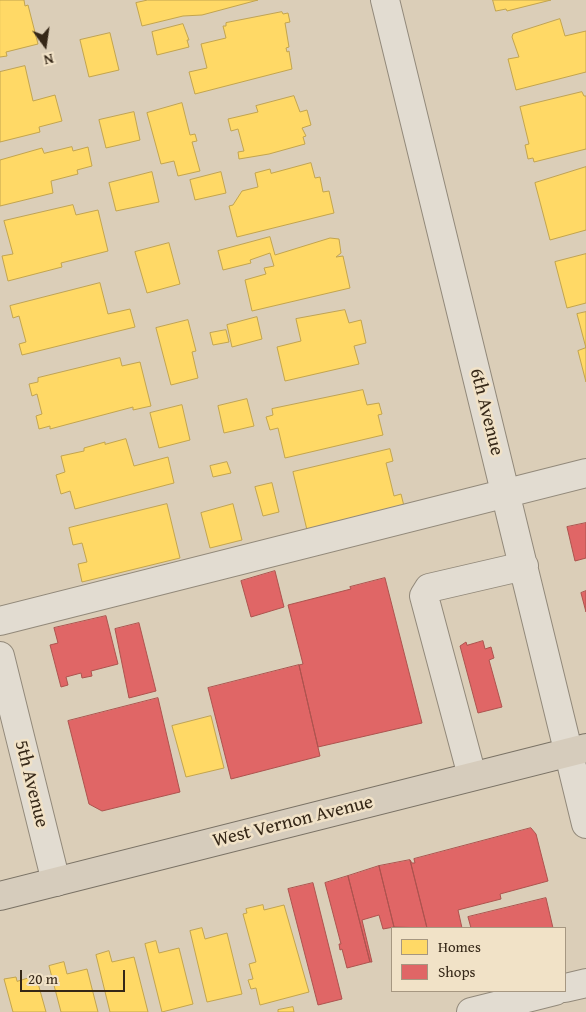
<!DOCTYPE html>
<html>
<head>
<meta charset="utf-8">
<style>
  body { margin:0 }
  #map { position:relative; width:586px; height:1012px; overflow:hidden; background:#dbceb8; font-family:"Gentium Book Plus",serif }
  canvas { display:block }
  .legend { position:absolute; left:391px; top:927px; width:175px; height:65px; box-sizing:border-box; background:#f1e2c7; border:1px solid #a69781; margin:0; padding:6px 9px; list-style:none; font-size:15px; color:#352717 }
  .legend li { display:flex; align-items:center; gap:10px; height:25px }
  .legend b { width:25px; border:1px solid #a69781 }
  .north { position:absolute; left:20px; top:20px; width:50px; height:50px; -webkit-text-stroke:4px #f1e2c7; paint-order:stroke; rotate:166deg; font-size:14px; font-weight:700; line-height:20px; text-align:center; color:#352717 }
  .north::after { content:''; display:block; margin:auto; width:18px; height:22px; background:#352717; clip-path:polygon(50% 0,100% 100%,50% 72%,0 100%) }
  .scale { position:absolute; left:20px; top:970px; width:105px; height:22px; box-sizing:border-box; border:2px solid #352717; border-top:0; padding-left:6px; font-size:15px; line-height:18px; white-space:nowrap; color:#352717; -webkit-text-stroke:4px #f1e2c7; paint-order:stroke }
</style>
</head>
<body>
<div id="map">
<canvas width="586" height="1012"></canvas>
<ul class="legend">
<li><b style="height:14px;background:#ffd966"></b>Homes</li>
<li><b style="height:14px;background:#e06666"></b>Shops</li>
</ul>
<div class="north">N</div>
<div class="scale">20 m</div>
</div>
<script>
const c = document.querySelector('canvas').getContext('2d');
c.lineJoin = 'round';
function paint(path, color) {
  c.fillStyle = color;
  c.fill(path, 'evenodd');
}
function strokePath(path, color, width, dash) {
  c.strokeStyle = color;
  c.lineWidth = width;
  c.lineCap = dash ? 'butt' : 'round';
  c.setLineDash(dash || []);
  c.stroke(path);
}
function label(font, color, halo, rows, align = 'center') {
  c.font = font + ' "Gentium Book Plus",serif';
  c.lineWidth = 5;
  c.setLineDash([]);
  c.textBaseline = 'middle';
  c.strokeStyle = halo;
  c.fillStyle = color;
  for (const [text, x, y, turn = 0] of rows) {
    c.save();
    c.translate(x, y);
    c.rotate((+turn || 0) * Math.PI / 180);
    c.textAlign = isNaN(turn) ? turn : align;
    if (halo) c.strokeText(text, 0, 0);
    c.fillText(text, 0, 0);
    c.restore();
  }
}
const homes = new Path2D(`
  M0,0h24l1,6 3,-1 10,39 -32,8 1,4 -7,1z
  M148,0h110l-56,15 -19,1 -41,10 -6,-23z
  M493,0h58l-44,11 -1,-2 -10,2z
  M282,12l1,2 5,-1 2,9 -5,1 4,24 -3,1 1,4 2,-1 3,18 -97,25 -6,-22 18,-4 -6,-24 25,-6 -3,-12h3v-3z
  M560,19l5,17 21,-5v41l-70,18 -8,-31 11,-2 -7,-20 1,-3z
  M183,24l6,16h-2l2,7 -32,8 -5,-23z
  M110,33l9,37 -30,7 -9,-37z
  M25,66l8,35 22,-6 7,26 -23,6 1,5 -40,10v-70z
  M582,92l2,4h2v53l-52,13 -1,-4 -5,1 -3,-14 4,-1 -9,-37z
  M294,96l6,16 7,-2 4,15 -9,3 4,8 -3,1 2,7 -36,10 -30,5 -1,-7 6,-1 -6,-22 -7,2 -3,-12 30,-7 -2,-6z
  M182,103l8,32 5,-1 2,7 -5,1 8,29 -22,5 -4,-15 -13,3 -14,-51z
  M134,112l6,28 -34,8 -7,-28z
  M72,147l1,4 15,-4 4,19 -15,4 1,4 -27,7 2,12 -53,13v-46l42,-12 2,5z
  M311,163l4,15 5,-1 3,15 6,-1 5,22 -97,24 -8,-31 4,-1 9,-14 16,-4 -3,-14 15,-4 1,4z
  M586,167v63l-36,10 -15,-57z
  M152,172l7,30 -43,9 -7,-28z
  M221,172l5,21 -31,7 -5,-20z
  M73,205l3,10 22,-5 10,41 -47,12 1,4 -54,14 -6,-25 11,-2 -9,-33z
  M270,237l5,18 55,-17 9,1 2,14 -5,4 7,-1 7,32 -98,23 -7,-31 21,-6 -2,-6 10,-2 -4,-13 -20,7 1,3 -28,7 -5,-19z
  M169,243l11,41 -33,9 -12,-41z
  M586,254v49l-19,5 -12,-46z
  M100,283l8,31 22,-5 5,18 -113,28 -3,-11 7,-2 -7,-26 -6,2 -3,-12z
  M345,310l4,13 12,-3 5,23 -12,3 5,18 -74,17 -8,-34 24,-6 -5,-22z
  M586,312v36l-9,-34z
  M257,317l5,22 -30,8 -5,-22z
  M188,320l8,31 -4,1 6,26 -27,7 -15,-57z
  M226,330l3,12 -16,3 -3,-12z
  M586,348v34l-8,-31z
  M120,358l2,8 18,-4 11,44 -18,4v-3l-83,22v-3l-11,3 -3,-13 6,-2 -5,-20 -5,2 -3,-12 9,-2v-4z
  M363,390l4,15 12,-2 3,11 -4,1 5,20 -98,23 -7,-30 -8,2 -4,-13 7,-2 -1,-6z
  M247,399l7,27 -30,7 -6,-27z
  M182,405l8,35 -31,8 -9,-35z
  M126,439l8,27 34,-9 6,26 -99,26 -5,-18 -9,3 -5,-19 9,-3 -4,-16 23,-5v-3l21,-6v2z
  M390,449l3,12 -7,2 8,33 7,-2 3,12 -97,24 -14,-58z
  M227,462l4,11 -18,4 -3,-11z
  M272,483l7,29 -16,4 -8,-29z
  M167,504l13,54 -98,24 -4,-18 9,-2 -5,-19 -9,2 -4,-17z
  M233,504l9,36 -32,8 -9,-35z
  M211,716l13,52 -38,9 -14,-51z
  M263,905l1,5 20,-5 25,87 -49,13 -4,-17 -5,1 -3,-9 5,-1 -4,-15 7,-2 -13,-48 4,-1 -1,-4z
  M202,928l3,11 22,-6 15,61 -35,8 -17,-71z
  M156,941l3,12 20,-5 14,56 -31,8 -17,-68z
  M109,951l3,11 22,-5 14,55h-38l-14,-57z
  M64,962l3,12 20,-5 11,43h-37l-12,-46z
  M36,976l10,36h-33l-9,-33 12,-2 1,4z
  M293,1007l1,5h-16v-2z`);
paint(homes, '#ffd966');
strokePath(homes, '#c2a44e', 1);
const shops = new Path2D(`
  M586,523v35l-11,3 -8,-34z
  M275,571l9,36 -33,10 -10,-36z
  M385,578l37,145 -104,24 -19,-82 4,-1 -15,-59 63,-16 -1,-2z
  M586,591v21l-5,-19z
  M106,616l12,48 -27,7 1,5 -10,2 -1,-5 -15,4 2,8 -7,2 -11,-42 8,-2 -4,-15z
  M139,623l17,68 -27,7 -14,-69z
  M483,641l2,8 6,-2 3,11 -5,2 13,47 -24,6 -18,-67 6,-4 1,3z
  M299,665l21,91 -89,23 -23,-91z
  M158,698l22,94 -78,19 -13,-7 -21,-83z
  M531,828l5,6 12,47 -48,13 1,5 -43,11 4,18h-35l-17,-68 2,3h3l-1,-4z
  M410,860l17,68 -33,-1 -15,-61z
  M379,866l15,61 -11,2 -4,-14 -17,5 10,42h-2l-22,-86z
  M348,876l22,86 -23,6 -5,-19 -2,1 -1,-6h2l-16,-61z
  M313,883l29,116 -24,6 -30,-116z
  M546,898l7,30h-82l-3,-11z`);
paint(shops, '#e06666');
strokePath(shops, '#ad534e', 1);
const minor = new Path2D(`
  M385,0l201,824
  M0,621l586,-148
  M0,656l56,226
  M472,776l-48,-180 5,-8 95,-22
  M565,988l21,-5
  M471,1012l84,-21`);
const major = new Path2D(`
  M0,896l586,-148`);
strokePath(minor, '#92897a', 30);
strokePath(major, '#7a7265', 30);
strokePath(minor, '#e2dcd1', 28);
strokePath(major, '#d6ccbc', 28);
label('19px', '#352717', '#f1e2c7', [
  ["6th Avenue",486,412,76],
  ["5th Avenue",31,784,76],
  ["West Vernon Avenue",293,822,-14]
]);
</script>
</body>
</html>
